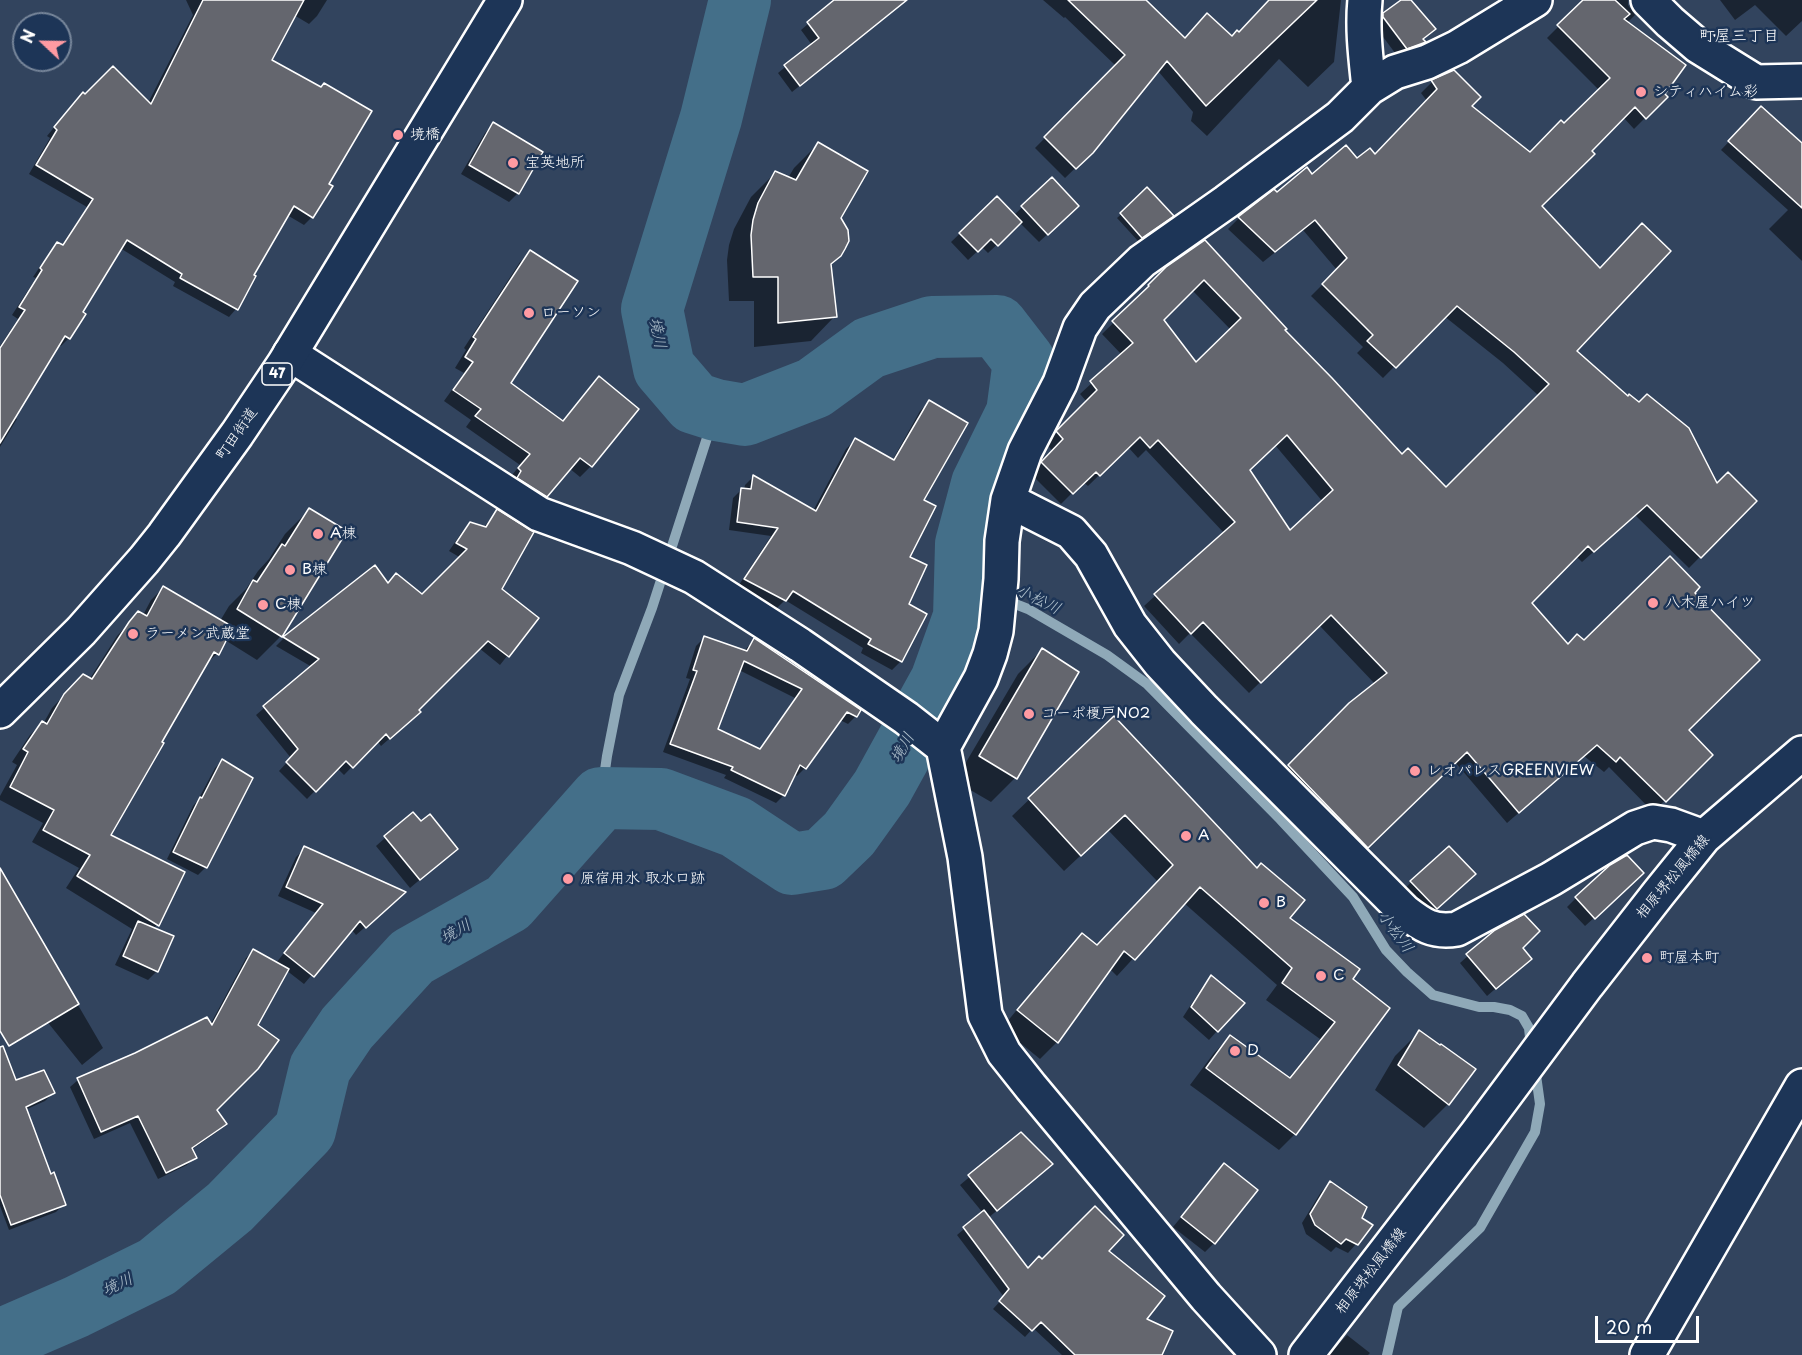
<!DOCTYPE html>
<html>
<head>
<meta charset="utf-8">
<style>
  body { margin:0 }
  #map { position:relative; width:1802px; height:1355px; overflow:hidden; background:#32445e; font-family:"Playpen Sans",sans-serif }
  canvas { display:block }
  .north { position:absolute; left:12px; top:12px; width:60px; height:60px; box-sizing:border-box; background:#1d3557; border:2px solid #77869a; border-radius:50%; rotate:292deg; font-size:16px; font-weight:700; line-height:24px; text-align:center; color:#fff }
  .north::after { content:''; display:block; margin:auto; width:21px; height:27px; background:#ff9aa2; clip-path:polygon(50% 0,100% 100%,50% 72%,0 100%) }
  .scale { position:absolute; left:1595px; top:1316px; width:104px; height:27px; box-sizing:border-box; border:3px solid #fff; border-top:0; padding-left:8px; font-size:18px; line-height:21px; white-space:nowrap; color:#fff; -webkit-text-stroke:4px #1d3557; paint-order:stroke }
</style>
</head>
<body>
<div id="map">
<canvas width="1802" height="1355"></canvas>
<div class="north">N</div>
<div class="scale">20 m</div>
</div>
<script>
const c = document.querySelector('canvas').getContext('2d');
c.lineJoin = 'round';
function paint(path, color) {
  c.fillStyle = color;
  c.fill(path, 'evenodd');
}
function strokePath(path, color, width, dash) {
  c.strokeStyle = color;
  c.lineWidth = width;
  c.lineCap = dash ? 'butt' : 'round';
  c.setLineDash(dash || []);
  c.stroke(path);
}
function label(font, color, halo, rows, align = 'center') {
  c.font = font + ' "Playpen Sans","Klee One",sans-serif';
  c.lineWidth = 5;
  c.setLineDash([]);
  c.textBaseline = 'middle';
  c.strokeStyle = halo;
  c.fillStyle = color;
  for (const [text, x, y, turn = 0] of rows) {
    c.save();
    c.translate(x, y);
    c.rotate((+turn || 0) * Math.PI / 180);
    c.textAlign = isNaN(turn) ? turn : align;
    if (halo) c.strokeText(text, 0, 0);
    c.fillText(text, 0, 0);
    c.restore();
  }
}
paint(new Path2D(`
  M186,0h141l-10,16 -8,8 -15,-9 -24,45 57,125 -15,32 -8,8 -17,-10 -35,61 -16,33 -7,8 -56,-31 2,-4 -55,-34 -39,65 -12,25 -8,8 -3,-2 -44,73 3,2 -17,28v-101l18,-27 -6,-4 24,-37 -3,-1 17,-25 7,-8 4,2 26,-39 -58,-33 21,-36 -3,-2 28,-34 73,1 45,-88z
  M836,0h62l-9,14 -97,78 -14,-19 34,-28 -11,-15z
  M1043,0h101l41,39 47,-1 7,-4 31,-34h71l-7,62 -26,25 -29,-28 -72,77 -16,-15 2,-9 -35,-41 -66,81 -27,26 -30,-30 81,-82 -51,-49 -1,1z
  M1404,0h5l24,29 -11,11 2,2 -9,8 -17,7 -23,-31v-3l9,-9z
  M1585,0h43v5l7,10 -8,8 39,74 -32,32 -11,-12 -83,89 35,145 142,134 38,16 -66,67 -54,-53 -53,47 -6,-6 -47,47 38,43 17,-4 109,-49 -6,137 24,25 -58,57 -44,-45 -5,5 -20,-16 -77,67 -52,-61 -100,96 -77,-80 72,-74 25,-20 -56,-59 -70,68 -59,-60 -11,11 -35,-38 80,-73 -78,-83 -8,8 -10,-11 -40,39 -5,-4 -22,22 -30,-30 22,-23 -7,-7 41,-42 -7,-8 42,-39 -20,-21 37,-36 66,-56 78,88 119,126 44,34 93,-94 -36,-33 -59,-47 -61,62 -26,-25 6,-6 -52,-51 26,-26 -34,-40 -40,32 -35,-33 11,-11 37,-24 36,-18 63,-20 52,-55 -6,-8 11,-11 21,-10 17,34 60,48 34,-29 35,-35 -52,-52zM1192,290l39,40 -35,34 -34,-44zM1275,445l48,57 -33,31 -42,-63z
  M1720,0h82v21l-16,15 -31,-31 -20,15z
  M1761,108l41,37v116l-33,-32 19,-19 -67,-60z
  M493,124l25,69 -9,9 -48,-28 24,-41z
  M818,144l21,74 -10,47 6,51 -24,25 -57,6v-46h-25l-2,-41 2,-15 5,-16 17,-32 25,-25 12,6 6,-10z
  M1052,179l16,36 -29,27 -19,-19 -32,30 -6,-6 -14,13 -17,-18 46,-44 17,17z
  M1147,190l21,30 -30,21 -21,-23z
  M531,252l-22,132 53,38 37,-44 38,31 -46,57 -11,11 -11,-9 -33,39 -27,-28 11,-14 -54,-38 5,-7 -27,-19 20,-28 -9,-5 11,-18 -2,-2 56,-86z
  M929,402l-8,99 -13,57 -1,47 -6,56 -9,9 -31,-17 2,-5 -78,-48 -9,9 -39,-21 34,-52 -42,-6 4,-32 9,-9 2,1 1,-5 8,-8 60,34 33,-62 9,-9 37,21 28,-50z
  M309,510l-28,126 -24,24 -32,-20 -8,14 -13,11 -95,171 48,89 -4,4 4,42 -9,9 -33,-15 17,-36 -66,-41 13,-20 -47,-26 11,-19 -43,-23v-4l17,-31 -5,-3 18,-27 12,-12 1,1 9,-16 19,-20 18,-8 28,-44 21,-23 5,2 8,-15 12,-12 57,33 9,-15 17,-17 12,-18 11,-12 16,-25z
  M497,511l3,79 37,28 -37,47 -21,-17 -62,62 -6,10 -30,26 -4,-5 -33,34 -7,-7 -30,31 -28,-28 12,-13 -35,-43 56,-48 -36,-21 8,-8 91,-71 12,17 35,12 39,-38 -12,-7 13,-19 9,-9 13,4z
  M704,638l40,13 10,-11 102,76 -8,8 -8,-4 -35,48 -8,8 -3,-2 -10,21 -8,8 -52,-25 2,-3 -63,-23 27,-73 -4,-1 10,-32zM739,670l56,28 -36,52 -43,-20z
  M1042,650l-27,128 -24,24 -36,-21 63,-107z
  M1114,718l174,200 63,61 -56,155 -16,16 -89,-65 24,-32 16,-16 58,42 32,-40 -54,-39 11,-15 -93,-82 -67,73 -7,-7 -53,73 -17,17 -38,-31 63,-77 17,-16 15,12 61,-65 -50,-52 -44,41 -52,-55z
  M222,761l-16,106 -8,8 -31,-16 26,-53 5,-6 17,-32z
  M412,814l8,9 36,26 -46,39 -34,-42z
  M305,848l80,62 -29,25 -5,-6 -47,55 -18,-14 -30,55 -41,85 10,14 -8,8 -26,18 4,7 -8,8 -29,14 -28,-56 -36,16 -24,-52 8,-7 132,-55 36,-67 7,-7 23,12 40,-50 -38,-17 18,-39z
  M1411,882l54,1 -37,34 -25,-26z
  M1634,882l-49,44 -18,-19 9,-9z
  M11,890l92,158 -21,17 -61,-76 -21,15v-107z
  M1496,931l26,35 -35,30 -27,-33z
  M1211,977l6,54 -8,9 -26,-23 20,-31z
  M1419,1032l29,72 -24,24 -49,-38 20,-34z
  M0,1088l53,5 -8,8 -20,9 25,66 14,28 -8,8 -47,18 -9,-24z
  M1021,1134l21,39 -54,45 40,52 14,-9 65,-10 37,69 16,35h-98l-29,-27 -8,9 -32,-28 11,-12 -47,-62 26,-22 -23,-28z
  M1224,1165l-10,78 -9,9 -32,-25z
  M1330,1183l30,35 -4,26 -8,9 -12,-6 -5,5 -25,-18 -4,-11 19,-31z
  M1347,1335l23,18 -2,2h-39z`), '#0007');
strokePath(new Path2D(`
  M964,584l64,25 79,46 40,29 133,135 73,78 33,53 21,22 26,23 46,12h15l16,3 12,6 7,12 2,19
  M601,798l6,-42 12,-61 33,-87 64,-198
  M1387,1355l11,-48 82,-79 55,-96 5,-28 -5,-36`), '#8fa9b8', 10);
strokePath(new Path2D(`
  M0,1340l76,-33 81,-40 73,-60 75,-77 15,-62 27,-40 65,-71 96,-54 93,-105 60,1 75,28 56,37 31,-5 26,-25 33,-46 59,-107 23,-64 2,-73 16,-60 35,-71 7,-52 -27,-35 -65,1 -63,21 -55,40 -69,27 -29,-5 -22,-7 -30,-35 -12,-59 59,-191 29,-118`), '#446f89', 62);
const building = new Path2D(`
  M203,0h101l-32,60 49,27 3,-4 48,28 -43,73 4,2 -20,32 -19,-12 -40,69 2,1 -18,34 -58,-32 2,-4 -55,-34 -44,72 3,2 -16,25 -5,-3 -65,107v-95l25,-38 -6,-3 23,-37 -2,-2 17,-26 6,3 30,-46 -57,-34 21,-35 -3,-3 29,-35 2,2 28,-28 38,38z
  M834,0h73l-107,86 -16,-21 35,-27 -12,-16z
  M1068,0h78l39,38 22,-25 25,23 5,-6 2,2 30,-32h48l-111,106 -39,-45 -74,92 -17,16 -32,-32 81,-82z
  M1401,0h10l25,29 -13,10 3,3 -19,7 -24,-32v-4z
  M1583,0h32l15,14 -6,5 62,46 -21,29 3,3 -22,22 -11,-12 -43,44 3,3 -53,52 58,62 42,-45 29,28 -94,100 51,45 1,-2 10,8 8,-8 42,34 28,55 11,-11 29,29 -56,57 -54,-53 -53,47 -6,-6 -56,57 36,41 9,-10 7,6 86,-84 30,31 -5,6 65,67 -71,70 24,25 -47,47 -46,-45 -4,5 -19,-17 -78,68 -52,-61 -99,96 -80,-83 61,-62 38,-30 -56,-58 -70,68 -58,-61 -12,12 -37,-40 81,-72 -77,-82 -8,8 -10,-11 -40,39 -4,-4 -23,22 -32,-32 22,-23 -7,-8 41,-41 -7,-9 43,-38 -21,-22 37,-35 -1,-1 18,-18 39,-27 82,89 -2,1 47,48 70,76 6,-6 38,39 103,-103 -35,-32 -57,-46 -61,62 -29,-27 6,-6 -51,-51 25,-26 -32,-38 -40,32 -37,-35 36,-28 3,3 30,-25 5,7 34,-29 11,13 13,-10 5,6 62,-65 -6,-9 23,-10 27,27 -9,9 58,46 31,-32 3,3 46,-45 -53,-53zM1204,280l37,38 -45,44 -32,-42zM1287,435l46,55 -43,40 -40,-60z
  M1761,106l41,37v65l-74,-67z
  M493,122l50,30 -24,42 -50,-29z
  M818,142l50,29 -27,47 7,12 1,11 -4,8 -4,7 -10,8 6,53 -59,6v-46h-25l-2,-42 2,-15 5,-17 17,-32 21,9z
  M1052,177l27,29 -31,29 -27,-29z
  M1147,187l27,29 -32,22 -22,-25z
  M997,196l25,26 -24,24 -7,-7 -13,13 -19,-19z
  M530,250l48,31 -67,102 52,38 36,-45 40,33 -47,58 -12,-9 -33,39 -30,-19 4,-7 -3,-3 12,-14 -55,-38 6,-7 -28,-19 20,-28 -8,-5 11,-18 -3,-2z
  M929,400l39,23 -44,77 12,6 -26,51 17,8 -18,39 18,10 -25,48 -34,-18 3,-5 -78,-48 -7,10 -42,-22 34,-51 -41,-6 4,-34 10,1 2,-14 63,36 39,-73 39,22z
  M309,508l38,23 -65,106 -45,-28 16,-29 4,2 25,-38 3,2z
  M497,509l37,23 -32,57 37,29 -30,39 -21,-16 -69,69 2,2 -31,27 -4,-5 -33,34 -7,-7 -30,31 -30,-30 12,-13 -35,-43 56,-47 -36,-22 92,-72 13,18 8,-10 26,21 45,-45 -11,-6 14,-21 16,5z
  M163,586l70,41 -14,28 -5,-3 -52,90 2,1 -53,92 74,37 -26,54 -82,-50 13,-21 -47,-25 11,-20 -44,-23 18,-35 -5,-3 19,-28 5,3 17,-30 19,-20 9,5 37,-57 9,-11 9,5z
  M704,636l43,15 7,-13 107,72 -4,7 -10,-5 -41,57 -6,-4 -15,31 -54,-26 2,-3 -63,-23 27,-73 -4,-1zM744,661l58,28 -42,60 -42,-20z
  M1042,648l37,24 -62,107 -38,-23z
  M1114,716l143,152 4,-5 44,37 -15,18 70,51 -7,10 37,29 -94,127 -90,-67 24,-33 60,43 45,-56 -53,-39 10,-15 -92,-81 -65,73 -11,-9 -66,92 -41,-33 65,-77 15,12 76,-80 -48,-50 -44,41 -53,-58z
  M222,759l31,19 -46,90 -34,-16 27,-55 2,1z
  M413,812l8,9 9,-7 28,35 -38,31 -36,-44z
  M304,846l102,46 -40,36 -6,-7 -46,56 -30,-24 39,-49 -37,-17z
  M1449,846l27,28 -39,35 -27,-28z
  M1627,855l17,18 -49,46 -20,-22 35,-32z
  M0,868l79,136 -70,42 -9,-15z
  M1524,914l16,17 -17,17 9,11 -36,30 -30,-35 29,-24z
  M138,921l36,15 -16,36 -35,-16z
  M253,949l36,20 -31,56 21,15 -21,29 -41,41 10,14 -35,24 5,10 -31,15 -28,-57 -37,16 -24,-54 58,-25 72,-36 5,8z
  M1211,975l34,28 -27,29 -27,-25z
  M1419,1030l21,15 1,-1 35,25 -27,36 -51,-40z
  M3,1046l13,34 28,-10 11,23 -29,14 25,67 3,-2 12,33 -55,20 -11,-30v-148z
  M1021,1132l32,32 -56,47 -29,-36z
  M1224,1163l34,27 -43,54 -34,-27z
  M1330,1181l37,26 -5,11 11,7 -15,20 -12,-6 -5,5 -26,-19 -5,-11z
  M1095,1206l29,29 -15,16 56,45 -18,23 26,12 -11,24h-87l-34,-33 -9,9 -33,-30 10,-12 -46,-62 21,-17 44,58 11,-12 3,3z`);
paint(building, '#64666e');
strokePath(building, '#fff', 1.5);
const minor = new Path2D(`
  M1648,0l22,22 28,24 58,36 46,-1
  M1369,88l26,-16 32,-10 31,-15 77,-47
  M290,354l249,160 93,34 62,29 106,68 106,73 37,29 22,110 20,158 19,38 27,34 175,210 53,58
  M1008,500l63,32 20,23 39,70 30,38 44,47 200,201c18,14 29,22 53,18l94,-50 84,-51 18,-6 18,3 33,12
  M943,747l38,-69 9,-24 6,-23 5,-52 1,-38 6,-41 17,-49 35,-68 20,-55 15,-22 47,-45 84,-59 114,-85 29,-29c-3,-29 -7,-59 -4,-88
  M1306,1355l171,-222 110,-148 71,-91 46,-57 98,-84
  M1647,1355l155,-269`);
const major = new Path2D(`
  M0,711l81,-80 63,-71 20,-25 73,-101 47,-70 221,-364`);
strokePath(minor, '#fff', 38);
strokePath(major, '#fff', 38);
strokePath(minor, '#1d3557', 33);
strokePath(major, '#1d3557', 33);
for (const [x, y, r, color] of [
  [1641,92,6,"#ff9aa2"],
  [398,135,6,"#ff9aa2"],
  [513,163,6,"#ff9aa2"],
  [529,313,6,"#ff9aa2"],
  [318,534,6,"#ff9aa2"],
  [290,570,6,"#ff9aa2"],
  [1653,603,6,"#ff9aa2"],
  [263,605,6,"#ff9aa2"],
  [133,634,6,"#ff9aa2"],
  [1029,714,6,"#ff9aa2"],
  [1415,771,6,"#ff9aa2"],
  [1186,836,6,"#ff9aa2"],
  [568,879,6,"#ff9aa2"],
  [1264,903,6,"#ff9aa2"],
  [1647,958,6,"#ff9aa2"],
  [1321,976,6,"#ff9aa2"],
  [1235,1051,6,"#ff9aa2"]
]) {
  const dot = new Path2D();
  dot.arc(x, y, r, 0, 2 * Math.PI);
  c.fillStyle = color;
  c.fill(dot);
  strokePath(dot, '#1d3557', 2);
}
for (const [x, y, w] of [
  [277,374,30]
]) {
  const box = new Path2D();
  box.roundRect(x - w / 2, y - 11, w, 22, 4.5);
  c.fillStyle = '#1d3557';
  c.fill(box);
  strokePath(box, '#fff', 1.5);
}
label('bold 14px', '#fff', null, [
  ["47",277,374]
]);
label('15px', '#fff', '#1d3557', [
  ["シティハイム彩",1653,92],
  ["境橋",410,135],
  ["宝英地所",525,163],
  ["ローソン",541,313],
  ["A棟",330,534],
  ["B棟",302,570],
  ["八木屋ハイツ",1665,603],
  ["C棟",275,605],
  ["ラーメン武蔵堂",145,634],
  ["コーポ榎戸NO2",1041,714],
  ["レオパレスGREENVIEW",1427,771],
  ["A",1198,836],
  ["原宿用水 取水口跡",580,879],
  ["B",1276,903],
  ["町屋本町",1659,958],
  ["C",1333,976],
  ["D",1247,1051]
], 'left');
label('15px', '#fff', '#1d3557', [
  ["町田街道",237,434,-55],
  ["相原堺松風橋線",1673,877,-50],
  ["相原堺松風橋線",1371,1271,-52]
]);
label('16px', '#fff', '#1d3557', [
  ["町屋三丁目",1739,37]
]);
label('italic 16px', '#b4c5d0', '#1d3557', [
  ["境川",657,333,79],
  ["小松川",1038,600,26],
  ["境川",903,748,-61],
  ["境川",456,932,-30],
  ["小松川",1395,932,54],
  ["境川",118,1285,-25]
]);
</script>
</body>
</html>
